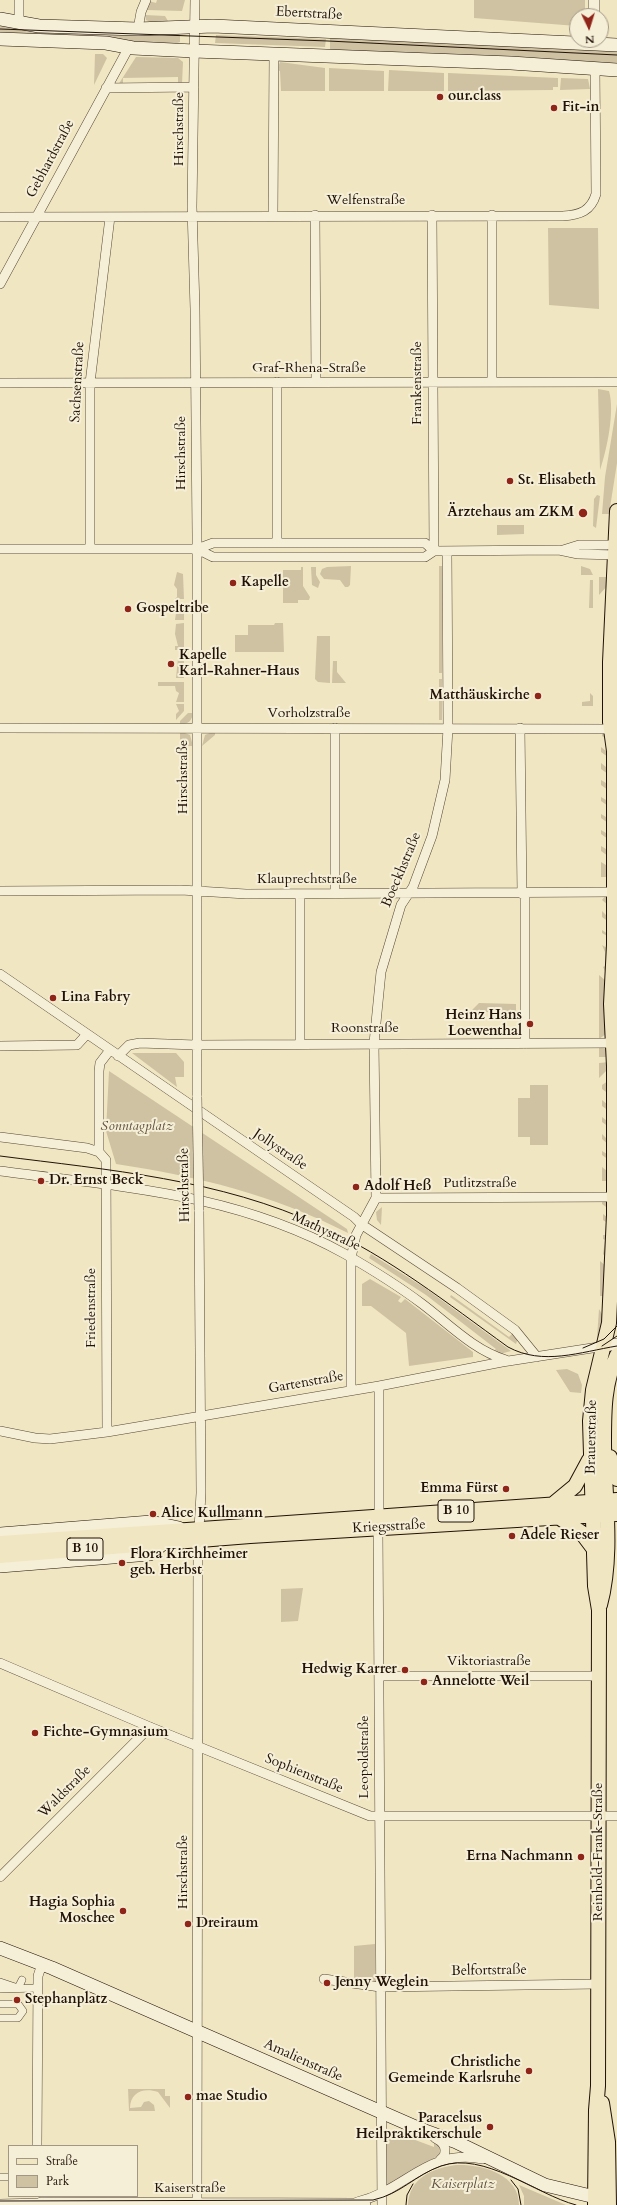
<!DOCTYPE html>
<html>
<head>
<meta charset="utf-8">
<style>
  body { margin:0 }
  #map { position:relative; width:617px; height:2205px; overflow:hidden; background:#f1e6c2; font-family:Cardo,serif }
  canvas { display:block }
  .legend { position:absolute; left:8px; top:2145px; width:130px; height:52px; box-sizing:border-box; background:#f6efd7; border:1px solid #a19784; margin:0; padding:5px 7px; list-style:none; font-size:12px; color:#211208 }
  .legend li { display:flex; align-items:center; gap:8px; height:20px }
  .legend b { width:20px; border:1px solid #a19784 }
  .north { position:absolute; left:569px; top:8px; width:40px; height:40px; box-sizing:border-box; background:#f6efd7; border:1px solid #a19784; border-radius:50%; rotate:176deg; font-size:11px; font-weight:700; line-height:16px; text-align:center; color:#211208 }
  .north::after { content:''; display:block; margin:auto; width:14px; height:18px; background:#8f2418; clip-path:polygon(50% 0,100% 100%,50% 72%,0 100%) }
</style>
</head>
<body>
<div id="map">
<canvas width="617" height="2205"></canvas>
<ul class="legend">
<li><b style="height:5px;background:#f1e6c2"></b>Straße</li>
<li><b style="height:11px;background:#cec2a2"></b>Park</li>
</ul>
<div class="north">N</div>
</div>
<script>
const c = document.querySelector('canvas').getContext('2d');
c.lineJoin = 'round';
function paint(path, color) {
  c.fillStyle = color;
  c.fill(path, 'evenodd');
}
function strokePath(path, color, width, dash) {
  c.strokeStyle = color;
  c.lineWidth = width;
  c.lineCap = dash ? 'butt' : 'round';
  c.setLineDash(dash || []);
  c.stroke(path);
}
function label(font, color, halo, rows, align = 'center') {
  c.font = font + ' Cardo,serif';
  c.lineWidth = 4;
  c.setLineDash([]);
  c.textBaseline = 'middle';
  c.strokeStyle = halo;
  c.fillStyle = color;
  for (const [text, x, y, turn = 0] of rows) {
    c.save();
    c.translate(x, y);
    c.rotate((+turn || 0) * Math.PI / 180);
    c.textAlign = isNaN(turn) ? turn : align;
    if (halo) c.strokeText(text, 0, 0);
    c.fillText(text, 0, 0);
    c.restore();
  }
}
paint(new Path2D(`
  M157,0h28l-3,11 -35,-1 2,-9 7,2z
  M474,0h111v16h-8v10l-103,-8z
  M145,15l20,1 3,5 -18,1 -4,-2z
  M0,25l177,7 3,3v7l-6,2 -174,-8z
  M330,34l287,12v21l-287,-14z
  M216,35l110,4 -1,8 -110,-4z
  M95,54h8l4,4 -13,27z
  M136,57l42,1 5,4 -1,22h-4v-7l-55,1v7h-5z
  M280,62l45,6v23h-44l-1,-20 -3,-1z
  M329,68l55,3v20h-55z
  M389,70l55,3v18h-56z
  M448,73l110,5v9h-5v3l-105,1z
  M561,78l27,1 2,10 -30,1z
  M548,228h50l1,81 -50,-4z
  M598,389l11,2c6,21 -2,58 -9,79z
  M617,404v59l-8,51h-7l3,-37z
  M597,495l3,1 -4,32 -3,-2 1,-27z
  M497,525h27v9l-27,1z
  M351,566l-1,19 -2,2h-3l-5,-7 -16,-1 -4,-5 2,-5 5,-2z
  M439,566h3v107h-3z
  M581,566l9,3 3,6h-12z
  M301,567h2v19l7,11 -1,3h-11v3h-15v-33h18z
  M311,567h5v8l4,7 -2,6 -6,-3z
  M177,572l6,2 1,25h-9l2,-2v-8l-3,-4z
  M599,577h11l-2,8 -9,10z
  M590,580h3v28h-4z
  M177,606h7v14h-9z
  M184,623v27h-9v-4h3l-3,-12 1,-10z
  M275,623h8l1,29h-49v-17h13v-10h26z
  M317,636h13v47l-12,-1 -3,-3z
  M178,658h6v20h-8z
  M333,661h4v11l9,11h-14z
  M439,679h3v41h-3z
  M158,682h26v20h-8l3,-9 -3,-2 -1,-5h-17z
  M590,693l3,3v10h-11v-4l8,-1z
  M176,704h8v7l-8,9v-6l3,-3z
  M188,713h5c-1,8 -5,11 -13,12v-4z
  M180,731l10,4 3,11h-6l-7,-7z
  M215,731v4l-13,11 3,-11z
  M602,733l6,2 2,142h-9v-15l5,3 2,-2v-7l-7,-5v-5l5,3 2,-10 -7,-5v-4l5,3 2,-2v-8l-7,-5v-4l5,3 2,-11 -7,-5v-4l5,3 2,-2v-8l-7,-5v-5l5,3 2,-9 -7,-5v-6l5,4 2,-2v-8l-7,-5v-5l5,4 2,-11 -6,-4z
  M605,896l5,6 -2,69 -2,2 -3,-6 2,-1v-14l-3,-7 5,3 2,-11 -7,-4v-3l6,4 1,-12 -7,-5v-6l4,4 3,-6 -3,-2 2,-2 -6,-5z
  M599,975l7,6v53l-7,5z
  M479,1003l37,1v8h-46z
  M599,1047l8,2 2,8h-10z
  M132,1053h44l8,9v15h-9l2,10z
  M610,1062l-2,7 -9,9v-15z
  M109,1071l238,158 1,4c-77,-39 -148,-56 -232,-69l-10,-33z
  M608,1081l3,1v99h-9v-14l5,4 2,-6 -2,-2 2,-3 -7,-5v-4l5,3 2,-5 -1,-2 1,-2 -7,-6v-5l4,4 3,-6 -2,-2 2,-3 -7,-5v-5l5,4 2,-6 -2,-2 2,-2 -7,-5v-6l5,4 2,-2 -2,-5 2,-3 -7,-5v-4z
  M530,1085h18v60h-18v-8h-12v-39h12z
  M606,1201l5,6 -4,52 -4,-5 2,-14 -2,-1v-4h2l1,-13 -3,-2v-6l4,3 2,-8 -7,-5v-2z
  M382,1207l-1,18 -4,-5 -1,-8z
  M371,1254l54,34 86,63 -11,3 -8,-2 4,-3 -70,-54 -57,-37z
  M600,1261l7,6v29h-7z
  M370,1279l31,18 -3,4 3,2 4,-4 68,53v5l-64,9 -3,-33 -35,-27h-9v-22z
  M451,1295l58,42 4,-4 5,5 -2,6 -66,-47z
  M599,1309l4,7 -2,20 -4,2z
  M567,1369l11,5 4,11 -1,8 -11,-1 -14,-22z
  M303,1588l-5,33 -17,1v-33z
  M375,1944v38l-21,-1v-35z
  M128,2089h37v7h5v12l-12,-16c-14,-5 -28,0 -28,16l11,-1 3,-5 5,-1 5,4 1,6h-26z
  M386,2129l48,18v-6l6,7 -1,7 -53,32z
  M456,2165c26,-1 63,9 63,40h-111c1,-27 25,-37 48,-40z
  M519,2185l47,20h-42v-9z`), '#cec2a2');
const pedestrian = new Path2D(`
  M0,1982l18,6 4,-8
  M0,1989l38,-1
  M0,2004h18l5,7 -5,7h-18
  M0,2177h9
  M0,2203l41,-1`);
const minor = new Path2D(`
  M195,0l-3,207 3,102 2,226v562
  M19,21v-21
  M138,29l3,-17 5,-12
  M106,88l88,-1
  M315,215l1,167
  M432,215l2,336
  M492,215v167
  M273,216l1,-162
  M0,217l563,-1c17,-1 28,-5 33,-22l-1,-126
  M0,284l129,-237
  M277,382v161
  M0,383l617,-1
  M0,549h197l16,-6h212l9,8
  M90,549v-166l20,-166
  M197,549l16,8h212l9,-6 125,-1 19,4 39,1
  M563,550l16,-5h38
  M0,728l615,1
  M335,728v166
  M520,728l2,166
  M0,891l181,-1 65,4 368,-2
  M300,894v150
  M525,894v150
  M0,974l354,243 7,7 96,64 58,42 22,27
  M0,1046l77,-1 10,-11
  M118,1056l11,-11 11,-2 56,2 421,-2
  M0,1137l87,11 12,4 7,8 1,272
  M99,1152v-81l1,-8 10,-13
  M0,1171c121,16 235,22 345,83 26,15 52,31 76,49 27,20 52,47 85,57
  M376,1198l-2,-155 7,-71 20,-67 12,-18 19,-51 13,-56 3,-52 -1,-177
  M379,1386v130
  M351,1390v-132l5,-23 20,-37 238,-1
  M0,1431l35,7 15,1 57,-7 272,-46 123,-24 103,-16
  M378,1528l4,677
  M199,1529l2,-36 -2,-283
  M0,1663l150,64 220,89h247
  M379,1676h220
  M0,1877l150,-150
  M324,1979l56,8 218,-3
  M435,2138c8,4 12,9 9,18l-4,4
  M37,2146l1,-170 4,-12
  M41,2202l314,1 11,2
  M357,2202c50,-12 70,-54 126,-43
  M197,2205l1,-665`);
const tertiary = new Path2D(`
  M594,0v16
  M605,1346l12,-2`);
const secondary = new Path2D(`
  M0,19l39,7 99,3 75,-3 404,19
  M0,39l106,4 27,5 61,3 317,12 106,7
  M0,1534l151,-12 28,6
  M0,1566l150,-12 14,-11
  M0,1948l52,20 368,161 36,13 89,43 50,12`);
const primary = new Path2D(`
  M610,1457l7,22
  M552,1505l23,-19 14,-26
  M558,1517l23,15 12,16
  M0,1543l617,-43
  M0,1556l250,-20 367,-22
  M600,1605c14,-53 4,-109 4,-164 0,-30 0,-58 13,-86
  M602,2103l6,39 1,63
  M595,2205l1,-95 2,-24 1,-476 -4,-24 -5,-165 3,-31 16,-67 5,-108v-149l-3,-62 3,-59v-194l-4,-29v-60l7,-151`);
strokePath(pedestrian, '#554736', 8);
strokePath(minor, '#554736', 10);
strokePath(tertiary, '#554736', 12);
strokePath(secondary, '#211208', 14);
strokePath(primary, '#211208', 16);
strokePath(pedestrian, '#f6efd7', 7);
strokePath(minor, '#f6efd7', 9);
strokePath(tertiary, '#f6efd7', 11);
strokePath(secondary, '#f6efd7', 13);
strokePath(primary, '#f1e6c2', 14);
strokePath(new Path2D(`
  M0,29l328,12 289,14
  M0,1156c109,14 220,23 321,70 68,31 126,77 187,121 35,19 72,5 109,-1
  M602,1346l15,-10
  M583,1348l21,-9 13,-13
  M511,2180l7,9 3,16
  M0,2201l373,-1c28,-6 42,-25 68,-34 43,-15 94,28 135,39
  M406,2205l1,-10 6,-11`), '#211208', 1);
const minorBridge = new Path2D(`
  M197,1097l2,113`);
strokePath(minorBridge, '#554736', 10, []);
strokePath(minorBridge, '#f6efd7', 9);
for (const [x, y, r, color] of [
  [440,97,4,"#8f2418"],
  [554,108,4,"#8f2418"],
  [510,481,4,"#8f2418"],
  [583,513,5,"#8f2418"],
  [233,583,4,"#8f2418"],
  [128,609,4,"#8f2418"],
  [171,664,4,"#8f2418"],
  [538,696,4,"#8f2418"],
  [53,998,4,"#8f2418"],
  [530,1024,4,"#8f2418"],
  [41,1181,4,"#8f2418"],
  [356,1187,4,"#8f2418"],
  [506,1489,4,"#8f2418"],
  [153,1514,4,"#8f2418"],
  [512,1536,4,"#8f2418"],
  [122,1563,4,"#8f2418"],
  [405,1670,4,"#8f2418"],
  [424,1682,4,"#8f2418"],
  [35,1733,4,"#8f2418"],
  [581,1857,4,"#8f2418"],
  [123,1911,4,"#8f2418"],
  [188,1924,4,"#8f2418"],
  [327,1983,4,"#8f2418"],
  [17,2000,4,"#8f2418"],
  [529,2071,4,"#8f2418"],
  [188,2097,4,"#8f2418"],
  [490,2127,4,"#8f2418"]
]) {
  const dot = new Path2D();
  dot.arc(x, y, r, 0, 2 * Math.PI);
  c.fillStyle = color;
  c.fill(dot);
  strokePath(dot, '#f6efd7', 1.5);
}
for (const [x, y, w] of [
  [456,1511,36],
  [85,1549,36]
]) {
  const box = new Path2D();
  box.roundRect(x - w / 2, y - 11, w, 22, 3);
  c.fillStyle = '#f6efd7';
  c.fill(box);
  strokePath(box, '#211208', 1);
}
label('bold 13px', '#211208', null, [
  ["B 10",456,1511],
  ["B 10",85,1549]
]);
label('14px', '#211208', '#f6efd7', [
  ["Ebertstraße",309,14,3],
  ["Hirschstraße",180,129,-90],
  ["Gebhardstraße",51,159,-62],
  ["Welfenstraße",366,201],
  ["Graf-Rhena-Straße",309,369],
  ["Sachsenstraße",78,382,-87],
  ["Frankenstraße",418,383,-90],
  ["Hirschstraße",182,453,-90],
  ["Vorholzstraße",309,714],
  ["Hirschstraße",184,777,-90],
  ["Boeckhstraße",402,870,-67],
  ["Klauprechtstraße",307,880],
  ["Roonstraße",365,1029],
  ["Jollystraße",280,1150,34],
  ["Putlitzstraße",480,1184],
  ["Hirschstraße",185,1185,-91],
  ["Mathystraße",326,1232,25],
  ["Friedenstraße",92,1308,-90],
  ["Gartenstraße",306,1383,-10],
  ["Brauerstraße",592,1437,-89],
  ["Kriegsstraße",389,1527,-3],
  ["Viktoriastraße",489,1662],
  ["Leopoldstraße",365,1757,-90],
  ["Sophienstraße",304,1774,22],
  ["Waldstraße",65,1792,-45],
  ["Reinhold-Frank-Straße",599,1852,-90],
  ["Hirschstraße",184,1872,-90],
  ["Belfortstraße",489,1971,-1],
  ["Amalienstraße",303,2061,24],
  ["Kaiserstraße",190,2189]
]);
label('bold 14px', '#211208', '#f6efd7', [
  ["our.class",448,97],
  ["Fit-in",562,108],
  ["St. Elisabeth",518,481],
  ["Ärztehaus am ZKM",574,513,"right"],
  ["Kapelle",241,583],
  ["Gospeltribe",136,609],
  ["Kapelle",179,656],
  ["Karl-Rahner-Haus",179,672],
  ["Matthäuskirche",530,696,"right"],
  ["Lina Fabry",61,998],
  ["Heinz Hans",522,1016,"right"],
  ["Loewenthal",522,1032,"right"],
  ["Dr. Ernst Beck",49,1181],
  ["Adolf Heß",364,1187],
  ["Emma Fürst",498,1489,"right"],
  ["Alice Kullmann",161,1514],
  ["Adele Rieser",520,1536],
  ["Flora Kirchheimer",130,1555],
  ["geb. Herbst",130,1571],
  ["Hedwig Karrer",397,1670,"right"],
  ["Annelotte Weil",432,1682],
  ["Fichte-Gymnasium",43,1733],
  ["Erna Nachmann",573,1857,"right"],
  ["Hagia Sophia",115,1903,"right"],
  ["Moschee",115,1919,"right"],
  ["Dreiraum",196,1924],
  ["Jenny Weglein",335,1983],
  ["Stephanplatz",25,2000],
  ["Christliche",521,2063,"right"],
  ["Gemeinde Karlsruhe",521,2079,"right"],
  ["mae Studio",196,2097],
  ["Paracelsus",482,2119,"right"],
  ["Heilpraktikerschule",482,2135,"right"]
], 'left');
label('italic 14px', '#5e503e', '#f6efd7', [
  ["Sonntagplatz",137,1127],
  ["Kaiserplatz",463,2185]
]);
</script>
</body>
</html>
